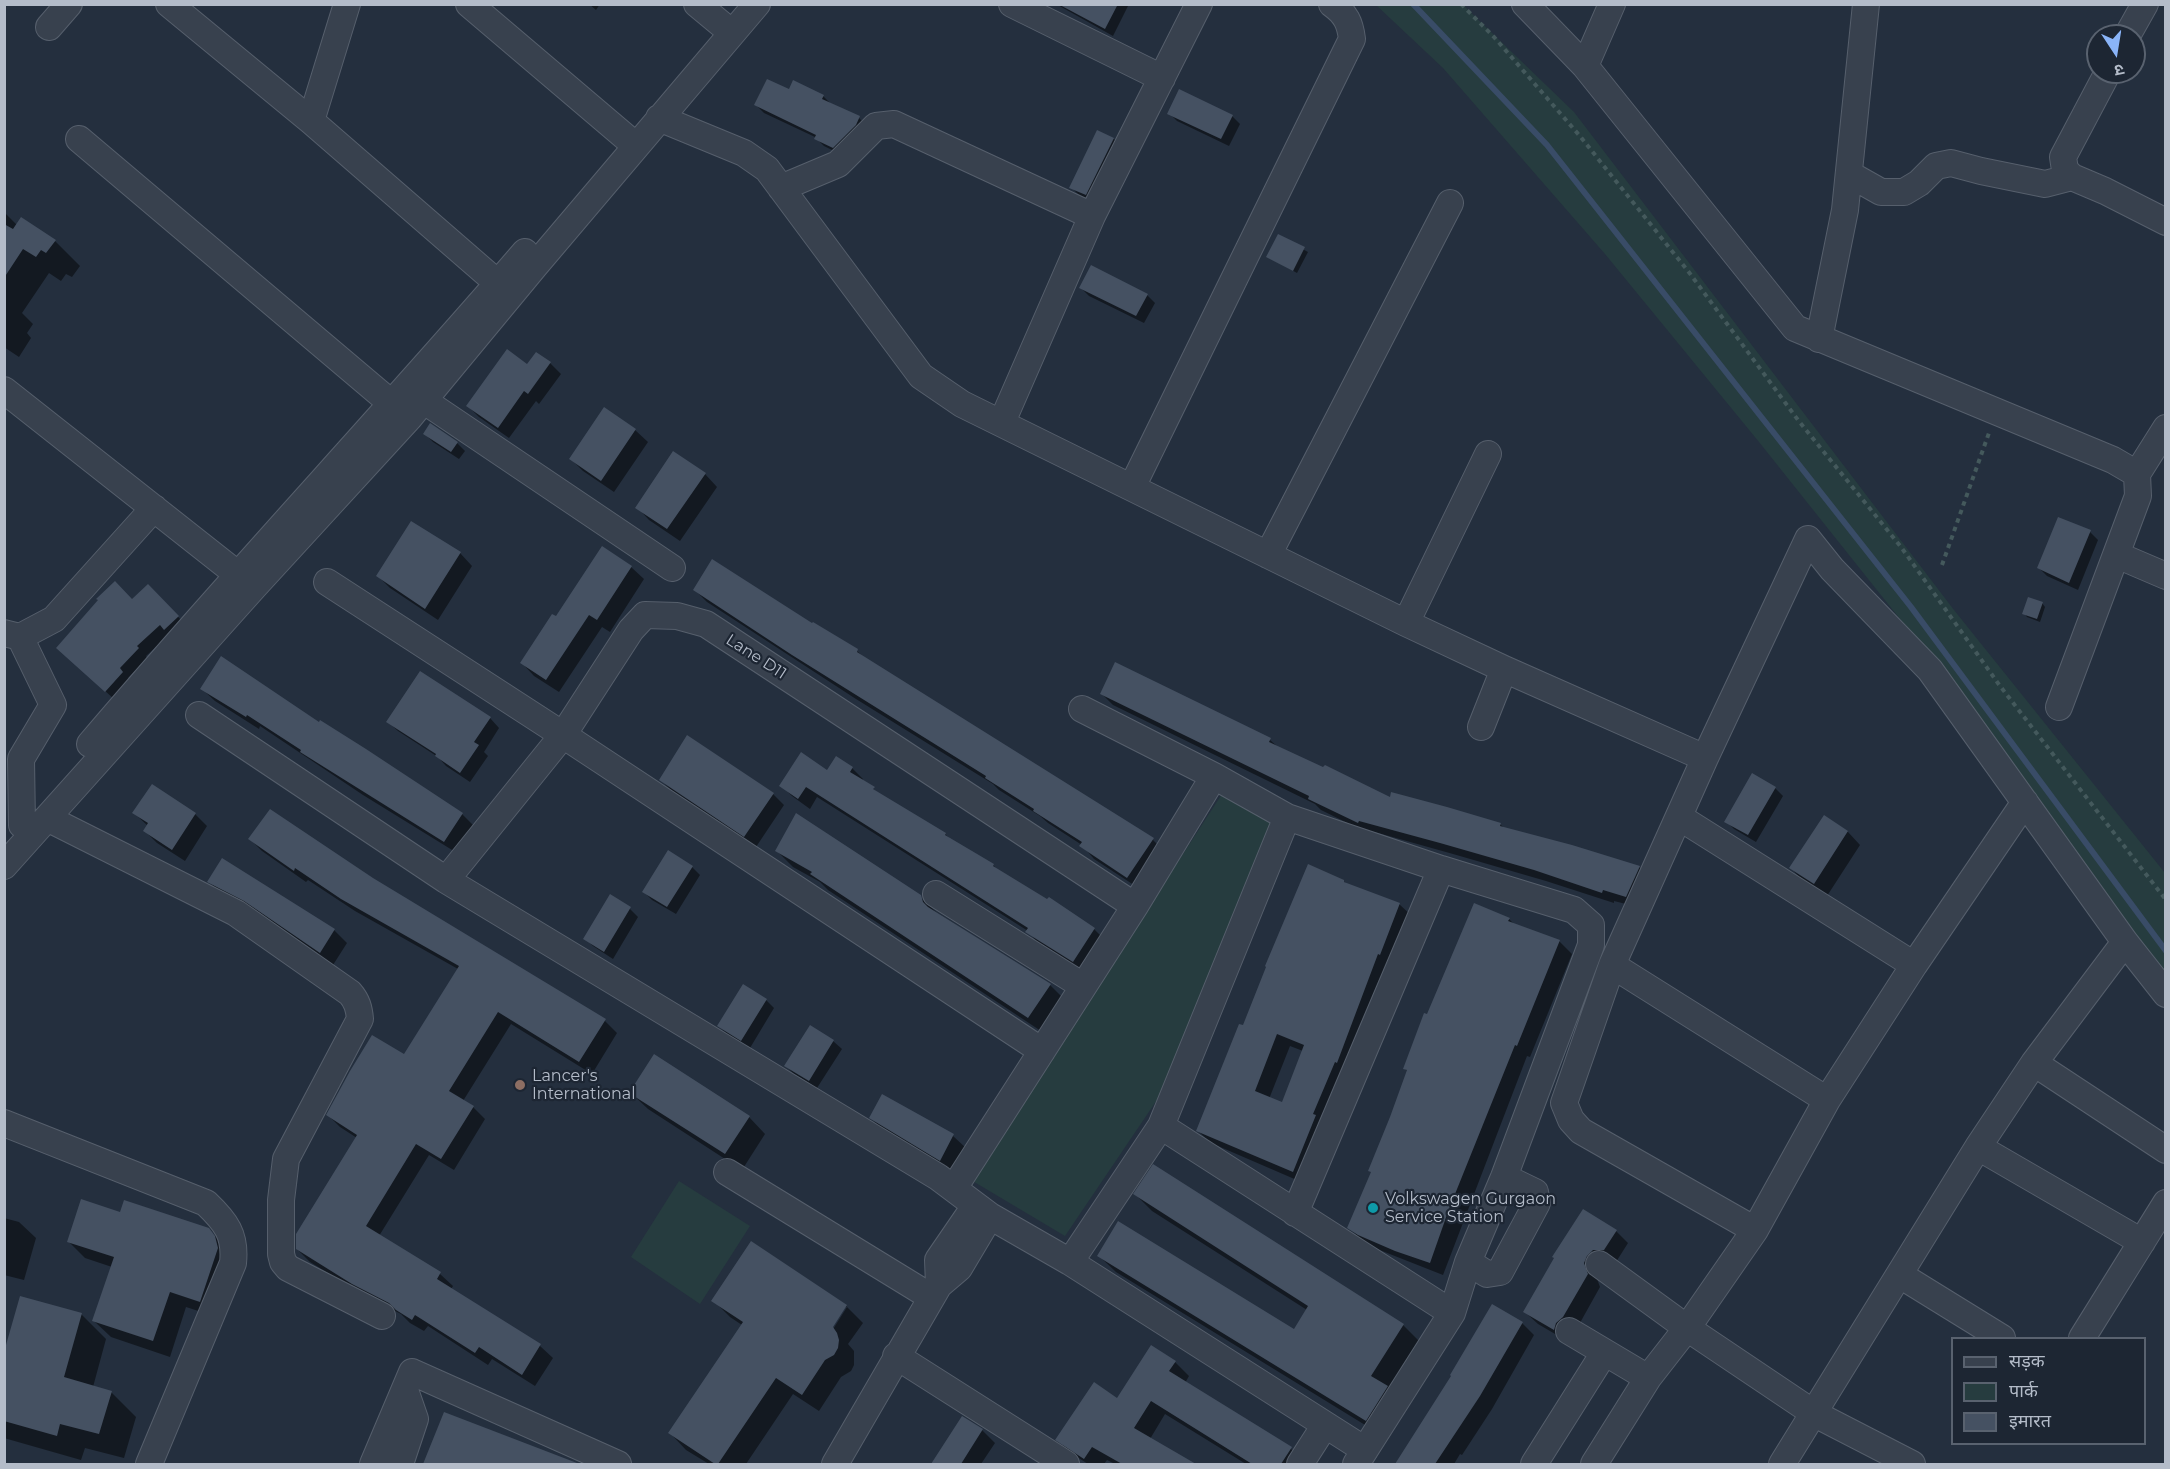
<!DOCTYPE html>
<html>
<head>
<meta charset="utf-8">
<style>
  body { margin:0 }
  #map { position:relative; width:2170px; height:1469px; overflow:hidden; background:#242f3e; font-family:Montserrat,"Noto Sans Devanagari",sans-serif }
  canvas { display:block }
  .frame { position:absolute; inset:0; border:6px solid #b4bcc9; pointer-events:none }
  .legend { position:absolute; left:1951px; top:1337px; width:195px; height:108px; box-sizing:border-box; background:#1d2633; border:2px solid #59626f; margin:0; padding:8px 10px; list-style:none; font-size:18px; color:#b4bcc9 }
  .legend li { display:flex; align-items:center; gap:12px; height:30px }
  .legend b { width:30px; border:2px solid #59626f }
  .north { position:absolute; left:2086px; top:24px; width:60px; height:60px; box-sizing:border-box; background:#1d2633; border:2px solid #59626f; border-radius:50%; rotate:168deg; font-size:16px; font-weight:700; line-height:24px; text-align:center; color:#b4bcc9 }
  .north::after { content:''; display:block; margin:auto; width:21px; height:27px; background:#8ab4f8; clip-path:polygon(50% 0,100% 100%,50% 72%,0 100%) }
</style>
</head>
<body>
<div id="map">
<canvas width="2170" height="1469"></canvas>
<div class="frame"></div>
<ul class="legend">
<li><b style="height:8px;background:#38414e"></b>सड़क</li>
<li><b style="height:16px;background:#263c3f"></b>पार्क</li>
<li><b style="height:16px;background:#455162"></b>इमारत</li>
</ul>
<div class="north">उ</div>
</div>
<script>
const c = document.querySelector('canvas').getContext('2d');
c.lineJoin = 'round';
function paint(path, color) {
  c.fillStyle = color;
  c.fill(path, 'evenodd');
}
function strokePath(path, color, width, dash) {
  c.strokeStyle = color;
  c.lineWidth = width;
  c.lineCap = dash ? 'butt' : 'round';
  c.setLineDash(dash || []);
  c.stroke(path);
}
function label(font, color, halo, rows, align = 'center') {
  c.font = font + ' Montserrat,sans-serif';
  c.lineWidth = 4.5;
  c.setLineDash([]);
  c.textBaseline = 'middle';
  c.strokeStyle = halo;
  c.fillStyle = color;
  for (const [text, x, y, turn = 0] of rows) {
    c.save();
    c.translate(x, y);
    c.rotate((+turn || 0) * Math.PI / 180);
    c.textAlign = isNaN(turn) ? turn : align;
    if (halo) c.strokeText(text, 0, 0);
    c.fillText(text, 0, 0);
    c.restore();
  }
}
paint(new Path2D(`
  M1376,5h87l111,107 380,498 211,263v104l-122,-172 -143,-186 -141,-177 -154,-188 -162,-186z
  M1222,794l49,27 -110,273 -96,142 -94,-56z
  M679,1181l71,45 -50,78 -69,-47z`), '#263c3f');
paint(new Path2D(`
  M589,4h11l-4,6z
  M1056,4h73l-16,32z
  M789,91l34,5 8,8 28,14 8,8 -25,29 -18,-9 -9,-9 -51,-24 -8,-8z
  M1169,113l63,3 8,8 -11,22 -52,-25z
  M1098,132l16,7 12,13 -28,55 -14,-7 -13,-13z
  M4,212l13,13 38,16 25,25 -8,11 -6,-3 -5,7 -12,-8 -27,40 11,11 -6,9 4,5 -12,19 -15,-10z
  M1279,236l29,16 -11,21 -29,-16z
  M1081,288l66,7 8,8 -11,20 -55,-27z
  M550,363l11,11 -22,30 -3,-3 -27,37 -30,-21 -11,-11 60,-40z
  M635,430l13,12 -34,50 -31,-21 -12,-12z
  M425,434l32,9 8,8 -6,8 -26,-17z
  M705,474l12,13 -37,54 -31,-21 -12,-13z
  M2090,532l8,8 -20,50 -31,-14 -8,-8z
  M602,548l29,19 13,12 -34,53 -8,-5 -43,65 -25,-16 -12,-13 35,-45z
  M460,553l12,13 -34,54 -48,-32 -12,-12z
  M148,586l39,40 -17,8 -24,22 1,2 -19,20 4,4 -17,18 -47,-43z
  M695,590l117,35 45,26 10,9 286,180 12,12 -25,37 -46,-30 -12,-14 -34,-22 -8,-7 -41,-26 -6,-6 -137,-85 -149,-97z
  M2042,603l3,4 -5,15 -13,-5 -3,-4z
  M1116,664l154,76 9,8 112,51 109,25 5,5 134,38 12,11 -13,29 -24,-6v2l-68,-22 -93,-27 -82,-23 -1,3 -49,-24 -6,-6 -202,-99 -12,-12z
  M202,689l118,35 142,90 12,12 -17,27 -94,-58 -103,-69 -1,3 -44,-28z
  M490,718l9,10 -15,24 4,4 -18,26 -24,-16 -8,-9 -40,-26 -10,-9z
  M688,738l85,56 11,11 -28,42 -84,-56 -11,-11z
  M836,758l16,10 11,11 -1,2 20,15 63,38 7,7 42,25 5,6 95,57 11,11 -21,32 -46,-29 -10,-12 -211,-134 -7,12 -18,-13 -11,-11 47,-13z
  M1753,775l22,13 8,8 -27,46 -22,-13 -8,-8z
  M134,813l61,1 12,12 -22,35 -28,-18 -12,-12 3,-5z
  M1824,817l24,15 12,13 -33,51 -24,-15 -12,-13z
  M250,839l122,41 233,141 12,12 -25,41 -81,-50 -48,77 10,6 12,12 -31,51 -25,-15 -50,81 61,38 13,12 -2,3 89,57 13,12 -18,28 -43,-27 -4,6 -60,-39 -4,5 -14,-8 -9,-9 -35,-18 -56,-34 -13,-13 60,-111 -17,-11 -12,-12 76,-59 54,-87 -103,-58 -47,-31 -2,2 -44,-31z
  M777,851l142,45 17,16 114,73 16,16 -22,32 -216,-143 -8,-8 -27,-15z
  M223,860l111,70 13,13 -14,22 -74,-52 -37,-19 -13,-12z
  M692,867l8,8 -24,39 -24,-14 -8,-8z
  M1343,881l4,3 52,20 13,12 -106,268 -95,-41 -13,-12 46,-104zM1290,1046l13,5 -20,53 -14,-5z
  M610,897l20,12 8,8 -25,42 -20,-13 -8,-8z
  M1509,919l6,6 44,16 13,13 -42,103 -3,-1 -84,219 -71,-28 -10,-7 -13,-12 24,-55 35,-102 -3,-2 23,-53z
  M766,1000l8,8 -24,40 -23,-14 -8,-8z
  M810,1027l23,14 9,8 -25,39 -23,-14 -8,-8z
  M631,1093l118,24 16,17 -23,36 -94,-61z
  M882,1096l71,40 13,12 -13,24 -70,-42 -13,-13z
  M1135,1194l268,131 17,17 -37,94 -267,-164 -17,-16 195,75 13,-21 -155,-99z
  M121,1214l88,16 17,17 -9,70 -31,-10 -16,50 -59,-20 -17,-16 18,-54 -27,-9 -16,-16z
  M4,1218l15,4 17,16 -12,42 -20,-5z
  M1616,1231l12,12 -12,19 -20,14 4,11 -24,43 -9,11 -29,-17 -13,-12 31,-53z
  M713,1300l133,6 17,17 -15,21 6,7v14l-3,6 -10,6 -22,34 -26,-17 -47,70h-37l-23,-14 -16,-17 72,-108 -12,-8zM843,1307h4l-17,27 -3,-2z
  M81,1314l25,25 -13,48 18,5 25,25 -12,41 -39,-10 -4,12 -77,-22v-91l3,1z
  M1522,1323l12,12 -42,74 -30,46 -2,-1 -6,10h-57l56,-88z
  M1175,1362l14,14 -4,7 106,66 14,14 -2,1h-57l-81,-50 -15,25 43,25h-78l-8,-4 -3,4h-16l-17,-11 -14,-14z
  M445,1414l131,50h-151z
  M962,1418l20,12 13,13 -14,21h-48z`), '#0007');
strokePath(new Path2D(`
  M1413,4l134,141 364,462 255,344`), '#394c67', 6);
paint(new Path2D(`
  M1058,4h60l-13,25z
  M767,79l22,10 4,-9 31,15 -2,4 38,17 -4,9 -23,23 -19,-9 2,-4 -62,-30z
  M1179,89l54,26 -12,24 -54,-25z
  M1097,130l17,8 -28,57 -17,-7z
  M21,217l35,23 -10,13 -5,-3 -5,7 -13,-8 -19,29v-54l9,5z
  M1278,234l27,13 -12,24 -27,-14z
  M1091,265l57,29 -12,22 -57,-28z
  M507,349l20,15 9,-12 15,10 -23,32 -4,-3 -26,37 -32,-22z
  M604,407l32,22 -35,52 -32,-22z
  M430,423l28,19 -7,10 -28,-18z
  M673,451l33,22 -39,56 -32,-21z
  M2058,517l33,13 -22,53 -32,-15z
  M411,521l50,31 -36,57 -49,-33z
  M602,546l30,20 -35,54 -8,-5 -43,65 -26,-17 32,-49 4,2z
  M712,559l100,64 1,-1 45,27 -1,3 297,186 -27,40 -48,-32 3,-4 -49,-31 1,-2 -49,-31 1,-2 -194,-121 -99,-65z
  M115,581l17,18 16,-15 31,32 -15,14 -4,-5 -23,21 2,2 -19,20 3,4 -18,20 -49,-44 42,-48 -2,-1z
  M2028,597l15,5 -6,17 -15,-5z
  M221,656l98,66 1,-2 46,29 97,64 -19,29 -144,-90 1,-2 -54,-35 -1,2 -46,-28z
  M1115,662l156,76 -2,4 54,25 2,-2 65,32 1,-5 56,15 54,16 -1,3 72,19 68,21 -14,31 -23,-7 -1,3 -68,-23 -94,-27 -81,-22 -1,2 -50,-24 1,-3 -209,-102z
  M420,671l71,46 -17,25 5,3 -19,28 -25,-17 1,-2 -50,-32z
  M687,735l87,58 -30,44 -85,-57z
  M801,752l26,18 9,-14 17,11 -3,5 25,15 -2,2 73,44 -1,2 49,29 -1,2 54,33 2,-2 46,31 -22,34 -48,-30 3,-4 -222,-141 -8,12 -19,-13z
  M1752,773l24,14 -28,48 -24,-13z
  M152,784l44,29 -24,37 -29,-19 5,-8 -16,-10z
  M270,809l103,69 233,141 -27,43 -81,-50 -49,79 25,15 -33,53 -25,-15 -50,82 75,46 -4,7 104,65 -19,31 -43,-28 -4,6 -60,-38 -3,5 -16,-10 -7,-7 -37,-19 -56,-35v-15l61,-99 -31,-20 24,-44 22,-36 32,19 55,-88 -118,-67 -46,-31 -1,3 -46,-32z
  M796,813l125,82 2,7 5,5 123,77 -23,34 -218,-144 2,-2 -37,-21z
  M1824,815l24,16 -34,53 -25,-16z
  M668,850l25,16 -26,41 -25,-15z
  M222,858l113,71 -15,24 -76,-52 -37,-19z
  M1308,864l36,16v2l56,21 -20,52 -2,-1 -41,109 -2,-1 -22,52 3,1 -23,57 -97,-41 43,-107 4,1 23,-58 -1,-1zM1277,1034l27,11 -22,57 -27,-11z
  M610,894l21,13 -27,45 -21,-13z
  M1474,903l36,15 -2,3 52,19 -43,106 -2,-1 -66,164 -19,54 -35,-12 -37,-16 -11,-7 24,-56 -3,-1 22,-54 17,-47 -4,-1 21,-56 3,1z
  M743,984l24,15 -26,42 -24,-15z
  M810,1025l24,15 -25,41 -25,-15z
  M654,1054l96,62 -25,38 -96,-61z
  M882,1094l72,40 -14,27 -71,-43z
  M1153,1164l251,160 -33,52 17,10 -22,35 -269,-165 21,-35 176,108 14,-23 -175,-112z
  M81,1199l39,13 4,-12 85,28 6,8 3,12 -18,54 -30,-10 -17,49 -61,-20 22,-64 -47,-15z
  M1583,1209l34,21 -13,20h-11l-6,6 -3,7 4,11 -25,43 -7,6 -2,7 -31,-18 31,-54 -2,-1z
  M751,1241l96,64 -14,22 4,6 2,7 -1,8 -4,7 -9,5 -23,35 -26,-17 -58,86h-3l-47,-31 75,-111 -32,-21z
  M20,1296l62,17 -18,64 48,14 -13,43 -39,-10 -3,12 -53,-15v-69z
  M1492,1304l31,18 -43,74 -45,68h-40l56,-88 -1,-1z
  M1151,1345l25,16 -7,10 123,76 -11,17h-29l-101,-63 -17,27 62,36h-74l-30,-17 -8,12 -29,-19 39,-58 23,16z
  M444,1412l133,51v1h-154z
  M962,1416l21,13 -22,35h-30z`), '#455162');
const minor = new Path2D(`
  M169,4l142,117 198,172
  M469,4l167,142
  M697,4l35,29
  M1012,4l150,74
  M1525,4l60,62 210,262 318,132 24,14 1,22 -79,211
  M49,27l20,-23
  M2127,36l18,-32
  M1585,66l27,-62
  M2108,72l-45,85 2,13 7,7 33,14 61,31
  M659,118l85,35 23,16 154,207 41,28 444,219 98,46 201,89
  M311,121l36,-117
  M79,139l325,275
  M1849,174l32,18h23l15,-9 17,-17 15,-3 30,8 64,13 27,-7
  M781,188l57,-24 38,-38 18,-2 198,92
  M1819,339l26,-129 21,-206
  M4,390l247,195
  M411,392l261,176
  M1002,422l90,-206 107,-212
  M2137,474l29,-46
  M1132,487l220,-448c-2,-16 -6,-25 -20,-35
  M1268,555l182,-352
  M2117,555l49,21
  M327,582l236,153 479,316
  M1406,623l82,-169
  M4,633l16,4 34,-18 100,-111
  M20,637l33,68 -32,54 1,66
  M1082,709l132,67 73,41 154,52 133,41 17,15v20l-87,232 -36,85 -16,51 -96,151
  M199,715l247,165 492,297 52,39 80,46 295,188
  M1481,727l23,-58
  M90,744c142,-167 292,-326 435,-492
  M1679,817l235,148
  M47,818l189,95 114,80c7,8 9,15 10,26l-74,140 -5,41v54l2,8 5,6 94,48
  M4,866l250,-279 155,-169 125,-151 223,-263
  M446,880l117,-145 68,-105 14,-15 32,1 29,8 429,282
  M936,894l147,92
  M1612,965l215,135
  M2034,1063l132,87
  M4,1123l202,80c20,19 30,32 27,60l-84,201
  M1161,1126l291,187
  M1978,1147l164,95
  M727,1172l204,125
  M954,1188l181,-282 79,-130
  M1295,1213l146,-344
  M1755,1230l-174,-99 -10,-11 -7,-17 48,-138 93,-207 103,-219 24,30 98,101 195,272 41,52
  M1070,1262l91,-136 126,-309
  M1468,1262l19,12 13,-2 37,-69 -2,-11 -31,-15
  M1599,1264l88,64 128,86 97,50
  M1900,1275l102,63
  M939,1285l-1,-25 37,-54
  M1569,1331l79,47
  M2082,1338l84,-135
  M896,1356l170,108
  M373,1464l39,-92 206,92
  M400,1464l15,-45 -10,-29
  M835,1464l104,-179 20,-17 31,-52
  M1300,1464l25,-39
  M1534,1464l70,-111
  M1594,1464l54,-86 39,-50 68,-98 72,-130 87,-135 111,-163
  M1782,1464l196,-317 56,-84 91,-121`);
strokePath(minor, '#565f6c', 28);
strokePath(new Path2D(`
  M1461,4l33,33 85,98 109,136 110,149 103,127 99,139 166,214
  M1942,565l48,-135`), '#44595c', 4, [4.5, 4.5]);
strokePath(minor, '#38414e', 26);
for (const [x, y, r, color] of [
  [520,1085,6,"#8d6e63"],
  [1373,1208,6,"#0f9aa8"]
]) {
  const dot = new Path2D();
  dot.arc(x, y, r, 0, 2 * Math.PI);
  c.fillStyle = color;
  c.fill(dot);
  strokePath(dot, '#1d2633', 2);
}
label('16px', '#b4bcc9', '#1d2633', [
  ["Lane D11",756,657,33]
]);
label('16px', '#b4bcc9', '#1d2633', [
  ["Lancer's",532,1076],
  ["International",532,1094],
  ["Volkswagen Gurgaon",1385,1199],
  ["Service Station",1385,1217]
], 'left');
</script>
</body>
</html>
